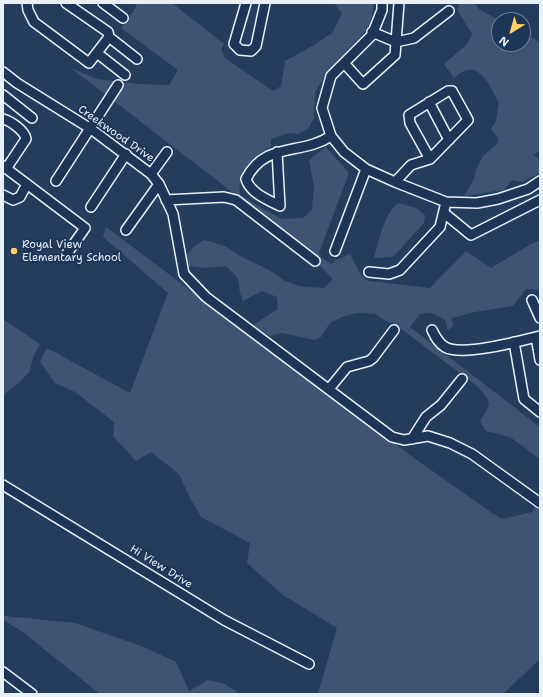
<!DOCTYPE html>
<html>
<head>
<meta charset="utf-8">
<style>
  body { margin:0 }
  #map { position:relative; width:543px; height:697px; overflow:hidden; background:#253d5d; font-family:"Shantell Sans",sans-serif }
  canvas { display:block }
  .frame { position:absolute; inset:0; border:4px solid #e8f1f8; pointer-events:none }
  .north { position:absolute; left:491px; top:12px; width:40px; height:40px; box-sizing:border-box; background:#1d3557; border:1px solid #6e8097; border-radius:50%; rotate:217deg; font-size:11px; font-weight:700; line-height:16px; text-align:center; color:#e8f1f8 }
  .north::after { content:''; display:block; margin:auto; width:14px; height:18px; background:#ffd166; clip-path:polygon(50% 0,100% 100%,50% 72%,0 100%) }
</style>
</head>
<body>
<div id="map">
<canvas width="543" height="697"></canvas>
<div class="frame"></div>
<div class="north">N</div>
</div>
<script>
const c = document.querySelector('canvas').getContext('2d');
c.lineJoin = 'round';
function paint(path, color) {
  c.fillStyle = color;
  c.fill(path, 'evenodd');
}
function strokePath(path, color, width, dash) {
  c.strokeStyle = color;
  c.lineWidth = width;
  c.lineCap = dash ? 'butt' : 'round';
  c.setLineDash(dash || []);
  c.stroke(path);
}
function label(font, color, halo, rows, align = 'center') {
  c.font = font + ' "Shantell Sans",sans-serif';
  c.lineWidth = 4;
  c.setLineDash([]);
  c.textBaseline = 'middle';
  c.strokeStyle = halo;
  c.fillStyle = color;
  for (const [text, x, y, turn = 0] of rows) {
    c.save();
    c.translate(x, y);
    c.rotate((+turn || 0) * Math.PI / 180);
    c.textAlign = isNaN(turn) ? turn : align;
    if (halo) c.strokeText(text, 0, 0);
    c.fillText(text, 0, 0);
    c.restore();
  }
}
paint(new Path2D(`
  M137,3h35l52,41 -3,5 4,9 48,33 8,-5 4,-25 29,-16 18,-12 10,-19 -8,-11h40l-3,19 -7,11 -38,40 -11,20 -1,25 -6,11 -10,5 -8,-1 -19,6v8c-16,11 -35,27 -31,48l41,24 22,-1 9,-8 2,-24 -5,-26 17,-13 23,26 -30,80 3,5 10,6 2,-3 16,-7 10,20 8,7 62,7 36,-37 25,17 40,-24 9,-4v50l-14,-1 -13,17 -38,6 -23,6 1,8 -5,4 -3,-10 -14,-7 -11,1 -10,13 130,100v32l-30,-22 -24,-6 -6,-10c13,-20 11,-18 -3,-35l-85,-64 -2,1 -15,-9 -17,-1 -16,4 -12,6 -9,14 -6,3 -33,-7 -13,3 -16,-11 25,-16 -1,-12 -15,-6 -19,10 -3,-8 -2,-15 -12,-12 -21,2 -16,-2 -2,-11 7,-9 10,-6 21,6 17,11 27,13 16,11 14,5 25,2 9,-9 -15,-15 -4,-9 -243,-187 26,11 42,5 30,1 9,-15 -57,-42 14,-19z
  M460,3h14l6,7 19,10v24h24v-11l17,9v108l-6,5 6,5v13l-18,9 -10,-2 -8,10 -40,6 10,-17 2,-9 6,-13 15,-13 1,-6 -7,-9 5,-8 3,-18c-7,-12 -17,-39 -34,-32 -4,1 -8,4 -11,7l-10,-14 23,-20 5,-10 -15,-25z
  M399,203l17,5 9,7 -1,8 -31,34 -19,1c4,-15 11,-48 25,-55z
  M106,227l308,231 78,55 10,6 30,-7 8,-13v160l-37,35h-185l19,-66 -54,-33 -36,-32 3,-20 -49,-26 -11,-19 -11,-24 -28,-22 -15,9 -23,-25 1,-14 -39,-30 -20,-9 -15,-21 7,-14 83,45 38,-100 -65,-56z
  M3,319l37,25 -7,13 -3,14 -10,11 -17,13z
  M4,616l71,7 69,24 32,15 13,29 19,-11 17,4 15,10h-140l-76,-61 -20,-13z`), '#3e5472');
const minor = new Path2D(`
  M27,3l1,7 6,12 55,41 20,-26 -1,-5 -42,-29
  M103,3l20,15
  M246,3l-12,41 6,6 11,1 5,-5 9,-43
  M382,3v7l-10,25 -41,41 -9,32 9,28 13,16 22,17 29,13 51,20 31,1 21,-4 30,-10 12,-8
  M372,32l24,10 18,-4 35,-27
  M109,37l28,22
  M97,53l28,22
  M344,63l19,21 32,-29 4,-52
  M3,72l14,11 74,46 60,45 8,10 14,30 11,60 22,23 186,140 12,3 24,-4 22,7 22,11 68,49
  M3,95l29,23
  M429,102l20,38
  M3,119c8,2 22,12 23,20l-20,30
  M277,152l3,54c-12,-6 -30,-13 -34,-27 19,-38 55,-23 85,-43
  M3,166l82,62 -19,27
  M151,174l16,-22
  M56,181l62,-96
  M395,182l16,-17 19,-6 38,-39 -16,-29h-4l-39,24 1,8 20,36
  M3,195l10,5 7,-3 7,-13
  M166,200l58,-3 12,3 79,61
  M91,207l35,-53
  M444,213l27,22 69,-35
  M126,230l33,-46
  M335,251l31,-82
  M369,272l20,2 11,-4 40,-43 6,-25
  M532,300l8,18
  M432,330c3,6 6,13 13,17 17,10 75,-6 95,-11
  M536,337l4,23
  M514,342l10,57 16,13
  M329,389l18,-22 22,-6 4,-3 21,-28
  M412,439l14,-22 15,-12 21,-26
  M3,485l221,135 85,44
  M3,672l29,22`);
strokePath(minor, '#e8f1f8', 12);
strokePath(minor, '#1d3557', 9);
for (const [x, y, r, color] of [
  [14,251,4,"#ffd166"]
]) {
  const dot = new Path2D();
  dot.arc(x, y, r, 0, 2 * Math.PI);
  c.fillStyle = color;
  c.fill(dot);
  strokePath(dot, '#1d3557', 1.5);
}
label('11px', '#e8f1f8', '#1d3557', [
  ["Creekwood Drive",116,134,35],
  ["Hi View Drive",161,567,32]
]);
label('11px', '#e8f1f8', '#1d3557', [
  ["Royal View",22,245],
  ["Elementary School",22,258]
], 'left');
</script>
</body>
</html>
